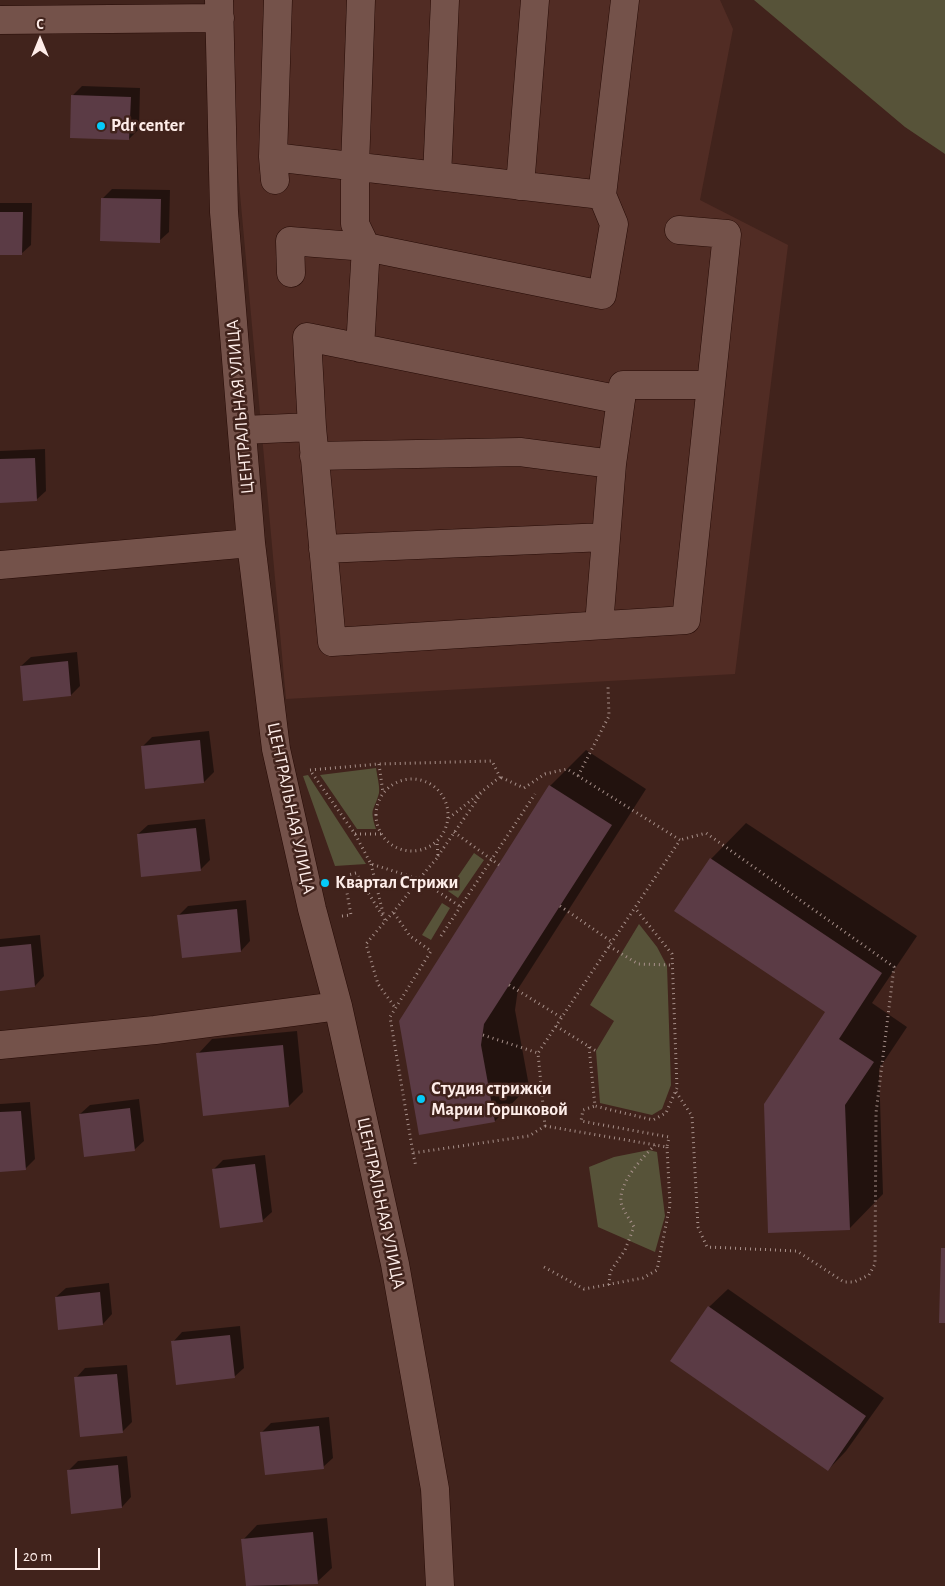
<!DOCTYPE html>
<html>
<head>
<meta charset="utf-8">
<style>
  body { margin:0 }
  #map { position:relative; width:945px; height:1586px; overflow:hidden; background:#41231c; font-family:"Alegreya Sans",sans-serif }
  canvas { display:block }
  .north { position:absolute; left:15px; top:15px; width:50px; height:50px; -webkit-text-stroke:4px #41231c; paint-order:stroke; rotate:0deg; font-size:14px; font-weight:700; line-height:20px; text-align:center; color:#feede9 }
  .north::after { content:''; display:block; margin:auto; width:18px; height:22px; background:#feede9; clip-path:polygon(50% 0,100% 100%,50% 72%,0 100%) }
  .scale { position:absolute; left:15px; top:1548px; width:85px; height:22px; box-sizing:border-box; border:2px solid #feede9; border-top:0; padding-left:6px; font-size:15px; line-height:18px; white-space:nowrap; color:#feede9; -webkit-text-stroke:4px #41231c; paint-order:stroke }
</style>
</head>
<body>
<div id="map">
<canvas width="945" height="1586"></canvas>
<div class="north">С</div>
<div class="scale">20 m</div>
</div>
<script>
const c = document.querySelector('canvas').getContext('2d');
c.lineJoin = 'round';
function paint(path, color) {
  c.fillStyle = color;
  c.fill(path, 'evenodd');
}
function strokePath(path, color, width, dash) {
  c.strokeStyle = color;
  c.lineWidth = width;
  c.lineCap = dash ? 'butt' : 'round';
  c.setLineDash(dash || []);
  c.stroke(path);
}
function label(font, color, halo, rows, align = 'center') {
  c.font = font + ' "Alegreya Sans",sans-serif';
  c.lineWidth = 5;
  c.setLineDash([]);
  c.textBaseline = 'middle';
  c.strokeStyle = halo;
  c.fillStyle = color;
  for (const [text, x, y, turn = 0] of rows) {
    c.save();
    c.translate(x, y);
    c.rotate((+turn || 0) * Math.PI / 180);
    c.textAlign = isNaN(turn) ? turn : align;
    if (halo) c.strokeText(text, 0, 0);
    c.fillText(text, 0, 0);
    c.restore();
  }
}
paint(new Path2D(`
  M231,0h489l13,29 -33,171 88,45 -53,429 -449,25 -52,-571z`), '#512c24');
paint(new Path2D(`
  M754,0h191v154l-40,-27z
  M376,768c1,8 4,18 3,25 -5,19 -10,14 -3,36h-19l-37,-54z
  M308,775l58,89 -31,2 -32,-90z
  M474,853l10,7 -26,38 -10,-7z
  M442,903l8,5 -19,32 -9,-5z
  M639,924l18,23 10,19 4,119 -9,24 -10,6 -52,-12 -4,-52 18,-30 -24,-16z
  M649,1150l8,2 8,64 -10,36 -57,-25 -9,-60 25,-10z`), '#575339');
paint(new Path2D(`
  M82,86l58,2 -1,41 -10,10 -57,-43z
  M112,189l58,1 -1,42 -10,9 -57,-42z
  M0,203h32l-1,42 -10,9h-21z
  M45,449l1,42 -10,9 -36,1v-50z
  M77,652l3,34 -9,9 -50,-29 10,-9z
  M209,731l5,41 -10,10 -62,-35 10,-10z
  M586,750l60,39 -128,200 -3,21 14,76 -34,35 -75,13 130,-348z
  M205,819l5,41 -10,10 -62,-36 10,-9z
  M746,823l171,113 -45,67 35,24 -28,42 4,125 -34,35 -22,-218 -116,-152z
  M246,900l4,41 -9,10 -62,-36 9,-9z
  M40,935l4,41 -9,10 -35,3v-50z
  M297,1031l6,61 -14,14 -91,-52 14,-15z
  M139,1099l5,42 -10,9 -54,-36 10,-9z
  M30,1102l5,57 -10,10 -25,2v-67z
  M265,1155l7,57 -10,9 -48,-52 9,-9z
  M109,1283l3,31 -9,10 -47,-27 10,-9z
  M728,1289l156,109 -38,53 -18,19 -119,-163z
  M240,1326l4,42 -10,9 -61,-35 9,-10z
  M127,1365l5,57 -10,10 -46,-54 9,-10z
  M329,1417l4,41 -10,9 -61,-35 9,-9z
  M127,1456l4,41 -9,10 -54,-36 10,-10z
  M327,1518l5,50 -15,14 -32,4h-38l-4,-46 14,-15z`), '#0007');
paint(new Path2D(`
  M71,95l60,2 -2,43 -59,-2z
  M101,198l60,1 -1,44 -60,-2z
  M0,212h23l-1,43h-22z
  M35,458l2,43 -37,2v-44z
  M68,661l3,35 -48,5 -3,-35z
  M200,740l4,43 -59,6 -4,-43z
  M549,785l63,40 -128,199 -3,21 14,77 -76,13 -20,-114z
  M196,828l5,43 -60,6 -4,-43z
  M710,858l172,115 -43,66 35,23 -29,43 5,125 -82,3 -4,-129 61,-92 -151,-101z
  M237,909l4,43 -59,6 -5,-43z
  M31,944l4,43 -35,4v-44z
  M283,1045l6,62 -86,9 -7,-63z
  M130,1108l5,43 -51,6 -5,-43z
  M21,1111l5,59 -26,2v-60z
  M255,1164l8,58 -43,6 -8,-59z
  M941,1248h4v75h-6z
  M100,1292l3,33 -45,5 -3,-33z
  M708,1306l158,110 -38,55 -158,-110z
  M230,1335l5,43 -59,7 -5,-44z
  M117,1374l6,59 -43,4 -6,-60z
  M319,1426l5,43 -59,6 -5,-43z
  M118,1465l4,43 -51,6 -4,-44z
  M313,1532l5,52 -72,2 -5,-47z`), '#5b3b45');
const minor = new Path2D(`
  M219,0l5,212 27,331 25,206 36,160 26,97 57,258 40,225 5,97
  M0,20l220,-2
  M273,157l329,38
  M437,176l8,-176
  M275,180l-2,-23 5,-157
  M520,186l15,-186
  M291,273l-1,-32 76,6 236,48 12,-71 -12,-29 23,-195
  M360,348l6,-101 -11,-23v-58l6,-166
  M312,427l-5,-90 314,63
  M243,430l69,-3 20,215 354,-22 41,-386 -48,-4
  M314,456l206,-4 92,12 -13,161
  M612,464l11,-79h88
  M323,549l283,-12
  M0,565l251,-22
  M0,1045l155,-15 183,-24`);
strokePath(minor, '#260b06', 29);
strokePath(new Path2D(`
  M379,764l4,29
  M310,770l69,-6 113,-3 8,16 -51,41
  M312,773l43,61 16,30 48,15 19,-22 -1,-15
  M578,776l31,-60 -1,-29
  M376 815a36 36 0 1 1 72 0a36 36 0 1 1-72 0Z
  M454,832l45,33
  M355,834h26
  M438,856l43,-62
  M371,864l13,53
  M560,906l52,36
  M394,913l16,23 21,15 -41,66 23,136 116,-17 16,-10 -7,-73 142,-213 -113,-71 -22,5 -21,14 -24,-11
  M342,916l9,-1 -7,-39 12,-3 29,47
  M441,936l94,-142
  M609,946l29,18 34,1
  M509,985l53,33
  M394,1006l-16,-22 -12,-40c18,-22 37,-42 53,-65l42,28
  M556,1026l40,25
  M483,1035l55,18
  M589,1047l6,59 58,14 13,-7 11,-25 -5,-134 -37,-46
  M676,1092l16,24 6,111 9,20 90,4 47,31h10l15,-7 6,-11 1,-151 18,-146 -188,-134 -26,7
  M545,1126l122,21 2,-10 -88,-16 2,-11 12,-4
  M413,1153l3,14
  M544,1267l40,22 59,-11 14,-8 13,-65 -3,-58
  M609,1285l1,-13 15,-22 9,-23c-4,-7 -9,-14 -12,-21 -7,-20 20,-48 33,-61`), '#a7908a', 3, [1, 4]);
strokePath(minor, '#74524a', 28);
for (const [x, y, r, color] of [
  [101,126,5,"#05cbf9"],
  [325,883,5,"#05cbf9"],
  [421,1099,5,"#05cbf9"]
]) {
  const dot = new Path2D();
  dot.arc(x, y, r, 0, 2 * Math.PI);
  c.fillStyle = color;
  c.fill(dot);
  strokePath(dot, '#41231c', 2);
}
label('bold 18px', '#feede9', '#41231c', [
  ["Pdr center",111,126],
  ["Квартал Стрижи",335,883],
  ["Студия стрижки",431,1089],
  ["Марии Горшковой",431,1110]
], 'left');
label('18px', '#feede9', '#41231c', [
  ["ЦЕНТРАЛЬНАЯ УЛИЦА",240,407,-95],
  ["ЦЕНТРАЛЬНАЯ УЛИЦА",291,808,78],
  ["ЦЕНТРАЛЬНАЯ УЛИЦА",381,1203,78]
]);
</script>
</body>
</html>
